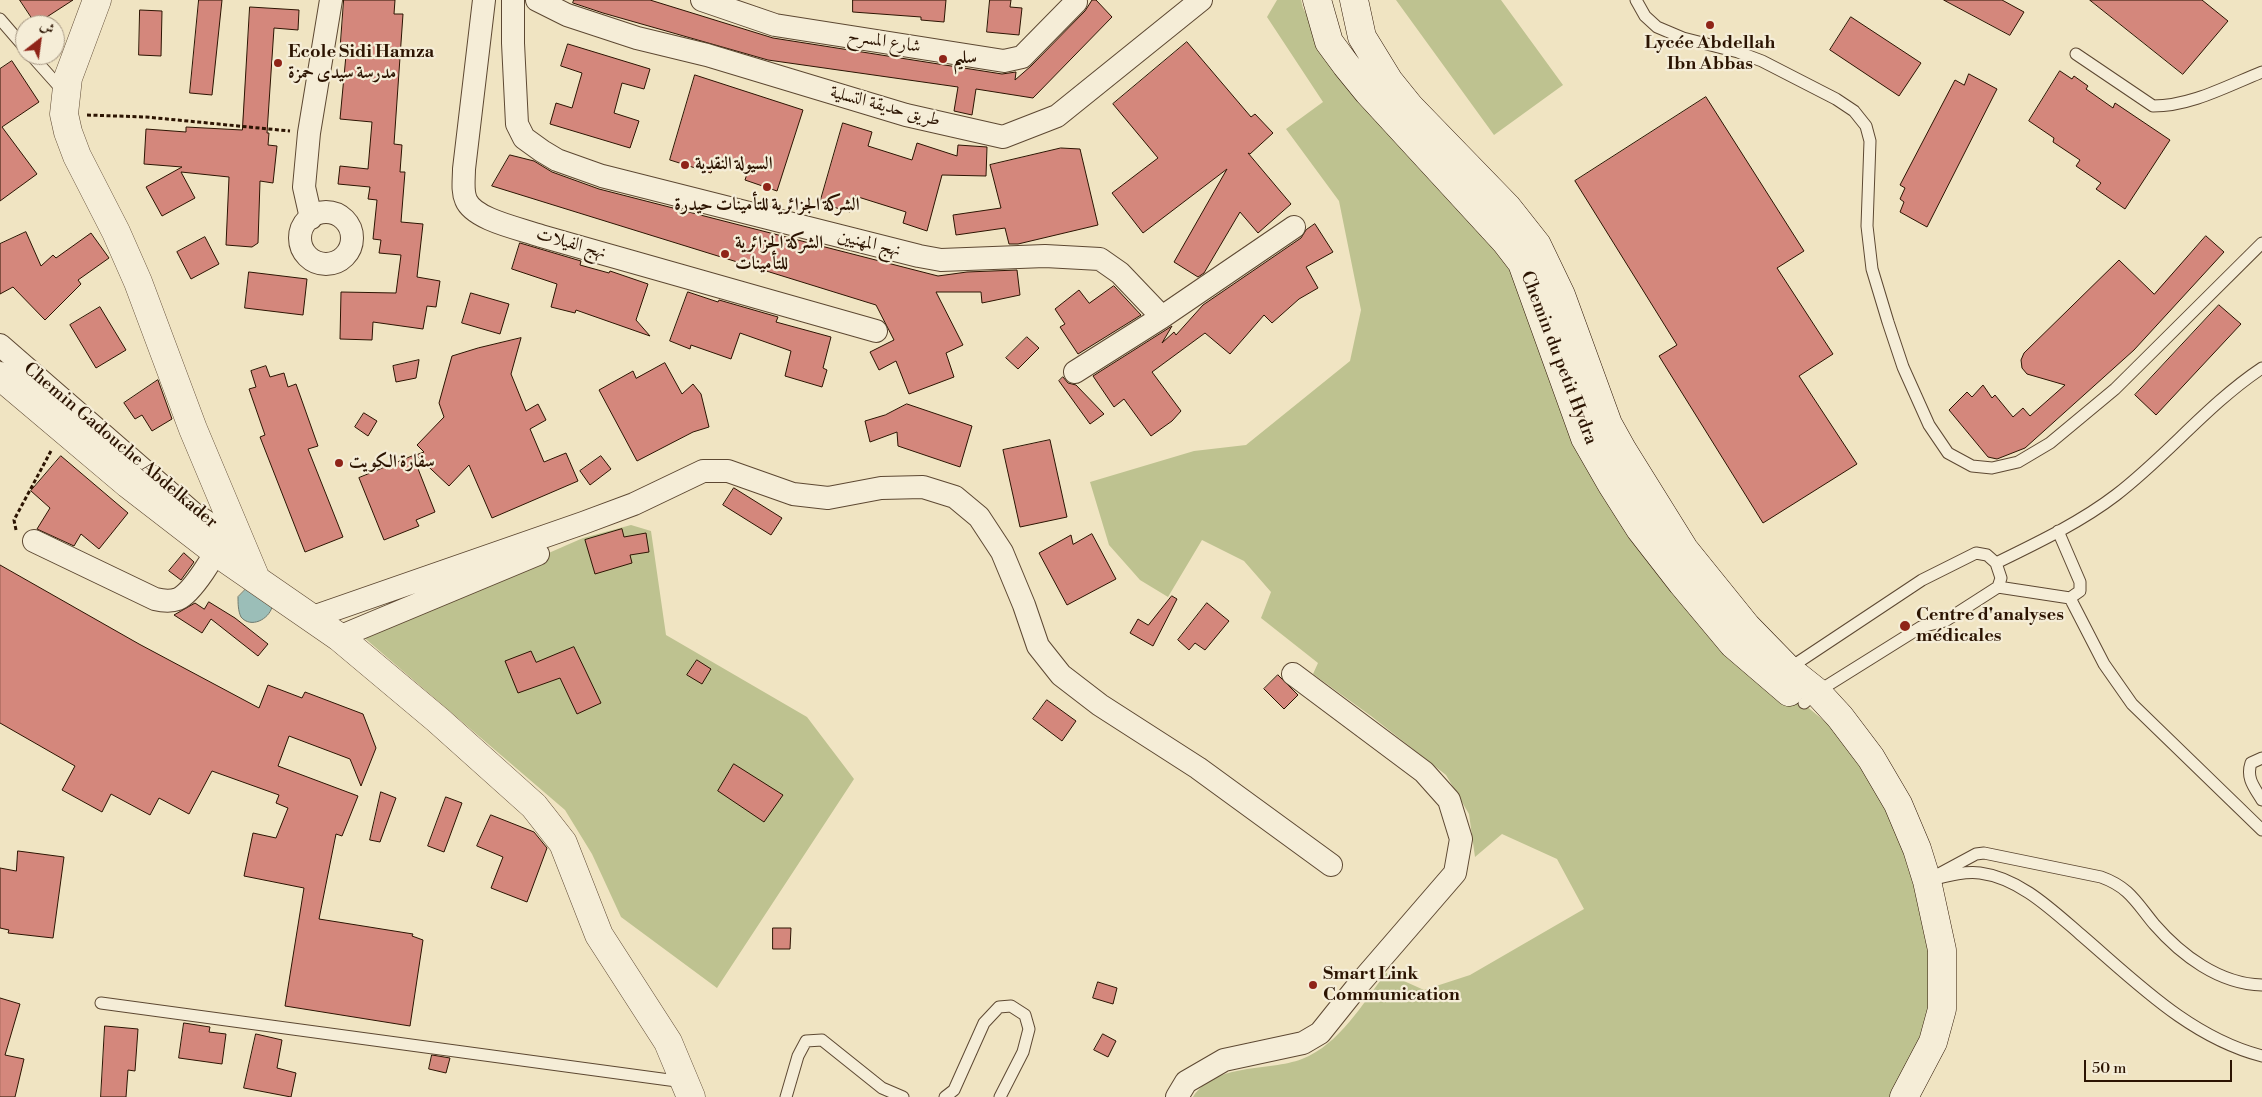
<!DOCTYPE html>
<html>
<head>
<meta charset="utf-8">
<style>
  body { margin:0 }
  #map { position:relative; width:2262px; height:1097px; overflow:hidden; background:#f0e4c2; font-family:"Libre Bodoni",Amiri,serif }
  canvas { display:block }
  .north { position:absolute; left:15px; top:15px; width:50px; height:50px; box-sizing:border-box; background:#f5edd7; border:1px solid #a59682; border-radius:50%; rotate:30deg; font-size:14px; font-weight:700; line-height:20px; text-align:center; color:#2c1402 }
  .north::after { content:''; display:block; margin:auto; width:18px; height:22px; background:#8f2418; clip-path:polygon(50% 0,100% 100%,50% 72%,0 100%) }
  .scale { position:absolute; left:2084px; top:1060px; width:148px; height:22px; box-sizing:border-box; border:2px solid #2c1402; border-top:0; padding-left:6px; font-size:15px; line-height:18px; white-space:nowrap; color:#2c1402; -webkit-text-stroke:4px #f5edd7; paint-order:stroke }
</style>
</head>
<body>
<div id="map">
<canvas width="2262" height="1097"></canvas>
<div class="north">ش</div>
<div class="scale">50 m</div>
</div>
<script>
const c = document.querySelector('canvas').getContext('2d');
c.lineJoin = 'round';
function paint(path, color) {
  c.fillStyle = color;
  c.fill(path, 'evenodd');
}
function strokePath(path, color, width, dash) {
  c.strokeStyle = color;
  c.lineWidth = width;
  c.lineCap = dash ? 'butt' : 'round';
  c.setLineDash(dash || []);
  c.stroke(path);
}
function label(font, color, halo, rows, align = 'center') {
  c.font = font + ' "Libre Bodoni",Amiri,serif';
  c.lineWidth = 4.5;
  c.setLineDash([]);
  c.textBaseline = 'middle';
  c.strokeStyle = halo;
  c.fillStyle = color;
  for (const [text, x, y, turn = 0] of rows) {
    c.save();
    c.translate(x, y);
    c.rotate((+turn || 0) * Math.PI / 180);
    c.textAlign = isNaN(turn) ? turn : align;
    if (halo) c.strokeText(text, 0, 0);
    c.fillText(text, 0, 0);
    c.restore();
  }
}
paint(new Path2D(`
  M1277,0h24l2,8 14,27 185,208 274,438 52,43 36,43 38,65 31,106 -4,91 -37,68h-699c23,-35 75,-25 109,-38 38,-15 60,-55 84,-86l38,17 46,-15 114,-66 -27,-50 -55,-25 -27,23 -6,-43 -23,-39 -75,-59 -58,-42 5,-11 -57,-45 10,-26 -27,-31 -42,-21 -34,57 -28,-17 -31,-35 -19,-63 104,-31 52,-6 104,-84 11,-51 -22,-109 -53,-72 37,-27 -56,-85z
  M1396,0h105l62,85 -69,50z
  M631,525l20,6 15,104 141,82 47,62 -137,209 -96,-71 -29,-63 -27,-44 -204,-175 222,-97z`), '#bec290');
const water = new Path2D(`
  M247,588l25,19c-3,12 -21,22 -31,10 -3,-6 -3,-14 -3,-20z`);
paint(water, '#9bbeb8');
strokePath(water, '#6f7a6f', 1);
const building = new Path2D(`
  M20,0h53l-37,24z
  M199,0h23l-10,95 -22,-2z
  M344,0h51l-1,14h9l-9,130 8,1 -2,27h5l-4,50 22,2 -6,53 23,4 -4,26 -9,-1 -4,23 -50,-7 -1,18 -32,-1 1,-47 55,1 5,-38 -22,-2 2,-13 -8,-1 4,-39 -9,-1 2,-12 -32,-3 2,-18 28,3 4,-47 -32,-3 6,-64 -6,-1z
  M574,0h76l123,38 229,36 14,-2 -1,8 16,-14 54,-55 7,-11h4l16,17 -79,81 -57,-9 -4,26 -18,-4 4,-24 -190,-27 -165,-47 -30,-10z
  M853,0h93l-2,22 -23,-2v-3l-68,-5z
  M990,0h21l-1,7 12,1 -3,27 -32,-3z
  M1944,0h58l22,12 -14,23z
  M2090,0h112l26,21 -45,53z
  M250,7l49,3 -1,20 -24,-2 -7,105h2l-1,12 9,1 -4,37 -13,-2 -2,62 -6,4 -26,-2 3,-68 -48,-5 14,26 -33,18 -16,-29 36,-20 -38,-3 2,-35 40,3v-5l56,3z
  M140,10l22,1 -1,45 -22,-1z
  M1851,17l70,46 -22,33 -69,-46z
  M1187,42l64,75 4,-3 18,19 -23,21 -2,-1 43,51 -33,29 -18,-21 -36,61 -6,4 -24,-15 53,-93 -84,64 -31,-40 46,-35 -45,-54z
  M568,44l82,25 -6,20 -22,-6 -8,30 25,8 -9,27 -80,-24 6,-21 16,5 10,-35 -21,-7z
  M12,61l27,41 -37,25 35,47 -37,27v-132z
  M2060,71l12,8 2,-3 14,10 -2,3 27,19 2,-5 55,37 -45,69 -29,-20 5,-6 -25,-17 4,-6 -27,-18 1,-4 -25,-17z
  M1969,74l28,15 -70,138 -27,-15 4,-10 -4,-3 5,-11 -5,-3 55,-105 9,5z
  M695,75l108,35 -26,81 -32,-11 4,-12 -33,-10 -5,15 -41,-13z
  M1706,97l98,154 -27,17 56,86 -34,22 58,88 -94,59 -104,-167 18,-11 -102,-164z
  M843,123l29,9 -4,14 44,14 5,-17 40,13 1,-11 29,2 -1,29 -44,-1 -15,56 -24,-8 3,-11 -51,-16 -5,16 -30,-9z
  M1061,148l19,1 18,76 -80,19h-9l-4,-16 -49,7 -3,-20 48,-7 -11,-43z
  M510,155l24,6 18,11 47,17 339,87 29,-4 50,-2 3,25 -38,8 -1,-11h-45l27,53 -17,8 8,24 -45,17 -13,-33 -17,9 -9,-18 24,-12 -18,-35 -384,-119z
  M1315,224l18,28 -27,15 12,21 -19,11 -27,24 -8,-8 -34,39 -25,-21 -53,39 29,39 -9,10 -21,15 -27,-37 -10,8 -21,-31 79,-50 -10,17 12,-11 2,3 27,-30 98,-67 5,-8z
  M26,232l15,34 12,-11 3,3 35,-25 18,25 -31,22 3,4 -36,36 -32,-33 -13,7v-50z
  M2206,236l18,16 -90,98 -109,98 -28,11 -9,-2 -39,-47 18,-18 5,5 11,-12 9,13 3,-3 18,22 10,-9 7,8 35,-31 -38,-11 -5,-6 -1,-8 3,-7 95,-93 35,34z
  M205,237l14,27 -28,15 -14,-27z
  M520,243l61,18 -1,4 29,8 1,-2 38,13 -12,36 14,16 -74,-26 -1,3 -24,-6 6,-23 -45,-15z
  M249,272l58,7 -4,36 -58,-7z
  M1114,286l27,29 -63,39 -18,-27 5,-3 -10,-15 24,-19 10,13z
  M688,292l30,10 1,-2 59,17 -2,5 55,15 -8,31 4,2 -5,17 -37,-11 6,-25 -51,-18 -9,26 -40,-14 -1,4 -20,-8z
  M471,293l38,11 -9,30 -38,-11z
  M2219,305l22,19 -85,91 -21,-20z
  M100,307l26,43 -30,18 -26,-43z
  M1027,337l12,11 -21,21 -12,-11z
  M521,338l-10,36 15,37 12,-7 8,16 -16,9 14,33 22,-9 12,28 -86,37 -23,-53 -20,21 -33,-31 8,-3 -7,-7 27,-28 -5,-14 13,-47 26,-8z
  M419,360l-3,18 -20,4 -3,-16z
  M665,363l17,31 11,-10 8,10 8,33 -16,5 -56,29 -38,-71 34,-19 3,7z
  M266,366l4,11 14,-4 4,14 8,-3 22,62 -10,3 35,88 -38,15 -45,-115 5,-2 -16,-46 7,-2 -5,-16z
  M1063,377l5,6 8,2 28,29 -14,10 -31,-43z
  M158,380l14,39 -20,12 -10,-16 -7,4 -11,-16z
  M907,404l65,22 -12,41 -62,-21 -1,-14 -27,10 -5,-21 20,-6z
  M364,413l13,8 -9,15 -13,-9z
  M1050,440l17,77 -47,10 -17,-77z
  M61,456l67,57 -29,36 -18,-15 -7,12 -37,-17 13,-21 -19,-17z
  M413,456l22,56 -19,8 3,6 -35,14 -25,-62z
  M601,456l10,13 -21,16 -10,-14z
  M734,488l48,30 -11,17 -48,-30z
  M622,529l2,8 22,-4 3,19 -19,3 2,8 -37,11 -10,-34z
  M1092,534l24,45 -49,26 -28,-52 32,-18 2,9z
  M184,553l10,9 -13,18 -12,-9z
  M0,565l139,79 120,64 9,-23 34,13 3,-6 58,22 13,34 -15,38 -11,-27 -61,-23 -11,30 80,30 -16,40 -6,-2 -17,85 94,15 -1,2 11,4 -13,86 -125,-20 19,-118 -60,-12 9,-43 23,5 12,-30 -12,-5 3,-8 -67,-24 -23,43 -30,-16 -9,17 -39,-21 -9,18 -40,-22 13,-24 -75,-43z
  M1172,596l5,3 -24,47 -23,-13 8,-14 10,6z
  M209,602l26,16 33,26 -10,12 -47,-37 -9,14 -28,-18 21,-12 9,6z
  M1207,603l22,18 -24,29 -10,-7 -6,7 -11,-10z
  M574,647l27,56 -24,11 -17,-36 -42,15 -13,-32 26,-10 5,11z
  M697,660l14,9 -9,15 -15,-9z
  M1278,675l20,20 -14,14 -20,-20z
  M1047,700l29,21 -14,20 -29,-22z
  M734,764l49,31 -19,27 -46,-31z
  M381,792l15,6 -16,44 -10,-2z
  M446,797l16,6 -18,49 -16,-6z
  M491,815l43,17 13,16 -20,54 -36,-14 12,-31 -26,-11z
  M18,851l46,6 -11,81 -45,-5 1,-3 -9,-2v-60l16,3z
  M773,928h18l-1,21h-17z
  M1098,982l19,6 -4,16 -20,-6z
  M0,998l20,6 -15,51 19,4 -9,38h-15z
  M184,1023l26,4 -1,5 17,2 -4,30 -43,-6z
  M105,1026l33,3 -3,42 -7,-1 -2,27h-25z
  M256,1034l26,6 -5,28 19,5 -5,24 -47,-9z
  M1103,1034l13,7 -8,16 -14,-7z
  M432,1055l18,3 -4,15 -17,-4z`);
paint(building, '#d4877c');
strokePath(building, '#2c1402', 1);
const service = new Path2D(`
  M1636,0l9,16 12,11 26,11 55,14 24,9 74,38 18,12 12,15 4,15 -3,85 5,43 16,53 15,45 26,58 19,28 24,13 20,2 26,-6 32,-19 65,-54 147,-146
  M0,19l25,29
  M2076,54l77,52c38,0 74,-20 109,-34
  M31,55l33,37
  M1996,563c39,-19 85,-41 120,-68 51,-39 92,-91 146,-127
  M1998,587l72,11 10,-7v-9l-22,-51
  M2070,598l34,66 28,40 130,126
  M1788,669l134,-89 54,-27 11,2 9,8 5,15 -3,9 -53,34 -24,6 -104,65 -13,11
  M2262,758l-11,5c-5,15 3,24 11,37
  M1937,875l39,-21 8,-1 117,24c28,10 35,25 53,47 27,31 65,60 108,61
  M1927,881c17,-4 35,-10 53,-8 39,5 71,36 100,61 55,47 109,103 182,122
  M101,1003l583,79
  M786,1097l12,-41 8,-15 16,-1 60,48 21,9
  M945,1097l9,-7 30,-67 15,-16 12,-1 14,9 4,14 -6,23 -23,45`);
const minor = new Path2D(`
  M484,0l-20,169c0,10 -2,22 2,31 8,20 56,29 75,36l335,95
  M513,0v43l4,81 7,14 18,13 15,9 45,16 317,80 22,4 104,-4 55,3 20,14 42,44
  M537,0l30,15 70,23 70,17 199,60 97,22 54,-21 144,-116
  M702,0l73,25 229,36 18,-4 54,-55
  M300 238a26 26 0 1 1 52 0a26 26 0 1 1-52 0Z
  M311,218l-7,-31 5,-54 22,-133
  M0,345l193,168 49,32
  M1075,372l87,-55 132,-90
  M34,541l121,58c8,2 15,3 23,0 14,-6 39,-46 44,-61
  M310,618l273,-95 51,-19 69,-33h25l65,23 35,4 53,-10 42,-1 32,10 24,20 23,35 22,53 14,41 23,29 39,30 98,63 133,97
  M339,637l199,-83
  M1177,1097l9,-15 38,-22 79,-17 17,-10 40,-50 95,-110 6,-34 -12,-39 -25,-28 -131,-98`);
const tertiary = new Path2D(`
  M97,0l-29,78 -4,36 4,18 9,24 39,76 22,50 55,147 63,150
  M0,376l128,108 88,68 123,85 99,83 96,86 29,37 36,92 69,107 23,55`);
const secondary = new Path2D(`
  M1317,0l12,42 17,23 22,27 137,149 17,22 63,175 27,47 28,44 42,54 51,61 56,48
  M1354,0l8,37 27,44 21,26 97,100 30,38 24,50 47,129 15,27 61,98 63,78 41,42 29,23 23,25 31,41 27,46 19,45 10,32 15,69v59l-9,33 -29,55`);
strokePath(service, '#5d4832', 13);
strokePath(minor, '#5d4832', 24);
strokePath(tertiary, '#5d4832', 29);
strokePath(secondary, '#2c1402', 29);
strokePath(new Path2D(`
  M87,115l59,2 144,14
  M16,530l-2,-10 38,-71`), '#2c1402', 3, [4, 2.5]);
strokePath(service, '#f5edd7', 11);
strokePath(minor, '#f5edd7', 22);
strokePath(tertiary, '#f5edd7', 28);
strokePath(secondary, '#f5edd7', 28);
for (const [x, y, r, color] of [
  [1710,25,5,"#8f2418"],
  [943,59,5,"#8f2418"],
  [278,63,5,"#8f2418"],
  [685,165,5,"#8f2418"],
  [767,187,5,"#8f2418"],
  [725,254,5,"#8f2418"],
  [339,463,5,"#8f2418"],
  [1905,626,6,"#8f2418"],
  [1313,985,5,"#8f2418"]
]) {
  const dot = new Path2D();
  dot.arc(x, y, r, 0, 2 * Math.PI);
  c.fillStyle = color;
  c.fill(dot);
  strokePath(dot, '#f5edd7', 2);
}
label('18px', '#2c1402', '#f5edd7', [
  ["شارع المسرح",884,42,9],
  ["طريق حديقة التسلية",885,107,15],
  ["نهج الفيلات",571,244,16],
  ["نهج المهنيين",869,244,14],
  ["Chemin du petit Hydra",1558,358,69],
  ["Chemin Gadouche Abdelkader",120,446,40]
]);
label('bold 18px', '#2c1402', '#f5edd7', [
  ["Lycée Abdellah",1710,44,"center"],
  ["Ibn Abbas",1710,65,"center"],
  ["Ecole Sidi Hamza",288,53],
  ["مدرسة سيدى حمزة",288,74],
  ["سليم",953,59],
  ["السيولة النقدية",695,165],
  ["الشركة الجزائرية للتأمينات حيدرة",767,206,"center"],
  ["الشركة الجزائرية",735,244],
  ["للتأمينات",735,265],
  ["سفارة الكويت",349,463],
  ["Centre d'analyses",1916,616],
  ["médicales",1916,637],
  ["Smart Link",1323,975],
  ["Communication",1323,996]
], 'left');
</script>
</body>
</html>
